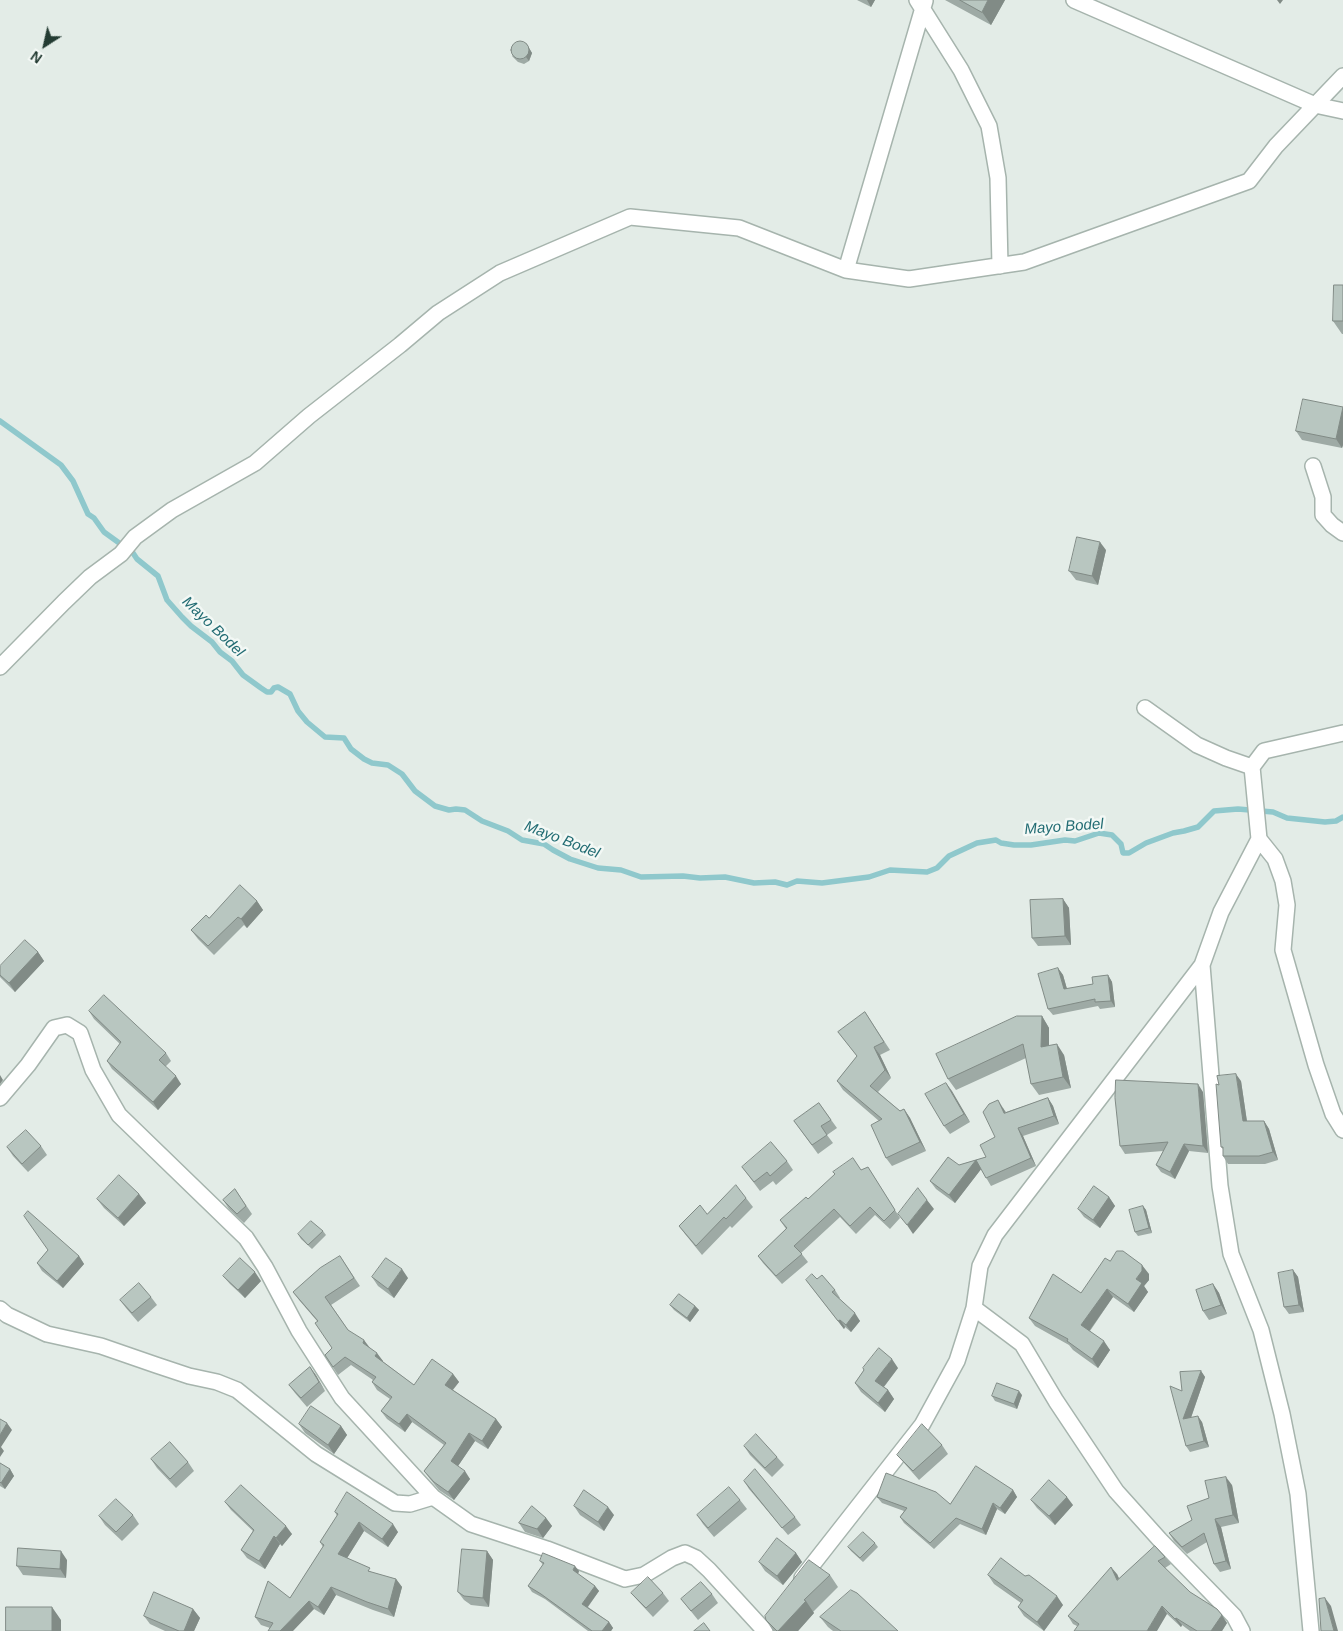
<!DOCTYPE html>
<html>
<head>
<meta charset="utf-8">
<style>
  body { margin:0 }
  #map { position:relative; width:1343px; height:1631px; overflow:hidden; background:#e3ece7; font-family:Helvetica,sans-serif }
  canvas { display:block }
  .north { position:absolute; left:20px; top:20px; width:50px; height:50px; -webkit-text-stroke:4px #f3f8f5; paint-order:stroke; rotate:215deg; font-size:14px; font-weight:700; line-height:20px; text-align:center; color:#243c33 }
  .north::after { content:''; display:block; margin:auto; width:18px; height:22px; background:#243c33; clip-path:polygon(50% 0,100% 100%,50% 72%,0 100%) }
</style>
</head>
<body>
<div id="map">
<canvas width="1343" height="1631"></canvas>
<div class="north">N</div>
</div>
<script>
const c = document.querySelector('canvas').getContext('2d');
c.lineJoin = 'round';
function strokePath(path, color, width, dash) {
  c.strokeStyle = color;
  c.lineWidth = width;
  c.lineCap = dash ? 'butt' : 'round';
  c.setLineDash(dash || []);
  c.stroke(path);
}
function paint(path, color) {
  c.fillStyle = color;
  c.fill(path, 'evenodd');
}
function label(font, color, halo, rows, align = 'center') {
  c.font = font + ' Helvetica,sans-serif';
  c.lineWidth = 5;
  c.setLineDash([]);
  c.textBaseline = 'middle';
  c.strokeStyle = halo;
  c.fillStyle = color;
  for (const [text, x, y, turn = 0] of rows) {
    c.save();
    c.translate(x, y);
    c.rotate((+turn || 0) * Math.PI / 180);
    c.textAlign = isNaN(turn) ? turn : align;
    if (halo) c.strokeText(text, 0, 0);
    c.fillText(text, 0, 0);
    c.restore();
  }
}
strokePath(new Path2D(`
  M0,421l61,44 12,16 15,33 6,4 10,14 29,21 4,6 21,17 9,24 15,17 9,9 21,16 8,10 12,9 11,14 18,13 6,4h4l3,-4 4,-1 12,7 8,17 9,11 18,15 19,1 7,11 13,10 8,4 16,2 14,9 13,17 20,15 14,4 7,-1 9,1 17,11 26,10 14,9 22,4 9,6 17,9 28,9 23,2 20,7 42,-1 17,2 25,-1 29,6 21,-1 12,3 10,-4 25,2 47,-6 21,-7 37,2 10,-4 12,-12 28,-13 19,-3 5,3 13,2h17l34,-5 10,1 24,-8 13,2 9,9 2,9h6l17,-10 27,-10 11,-2 14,-4 16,-16 24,-2 35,3 14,6 38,4 11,-1 7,-4`), '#8fc8cc', 5.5);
const street = new Path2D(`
  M917,0l44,70 28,56 9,52 2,88
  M1074,0l241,105 28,6
  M846,270l79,-269
  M1313,466l10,31v18l9,10 11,8
  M0,667l64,-65 26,-25 31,-23 14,-17 37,-27 83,-47 54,-47 91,-71 38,-32 62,-40 130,-56 109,11 107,42 63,9 115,-17 225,-81 27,-35 67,-70
  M1145,708l52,37 29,13 26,9
  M1259,839l16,20 8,22 4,24 -4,45 33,115 17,49 10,16
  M1202,965l-207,270 -15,31 -6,42 48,36 34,57 60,90 44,49 74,76 8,15
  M0,1098l28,-33 26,-37 13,-3 13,8 13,37 26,45 127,123 19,29 34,64 43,67 91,99 38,27 76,25 78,30 19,-4 28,-17 13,-5 11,5 13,12 56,61
  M0,1309l7,6 40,19 54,12 55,19 33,11 28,6 20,8 79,64 79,49 15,1 23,-7
  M802,1578l120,-153 35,-64 17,-53
  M1311,1631l-13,-137 -16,-80 -21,-84 -30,-76 -11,-68 -18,-221 19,-53 38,-73 -7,-72 12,-16 79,-18`);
strokePath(street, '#a6b4ad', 18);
strokePath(street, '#fff', 15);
paint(new Path2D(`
  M857,0h18l-4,7z
  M945,0h60l-14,25z
  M526,43l6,10 -3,8 -5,3 -6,-2 -6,-6z
  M1343,285v49h-1l-9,-13z
  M1343,407v38l-1,3 -40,-8 -6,-9z
  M1106,550l-8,35 -22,-5 -7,-9z
  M1063,899l6,9 2,37 -33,1 -6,-8z
  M257,901l6,9 -16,18 -3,-3 -30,30 -16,-16 -7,-9 18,-12z
  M38,952l6,9 -29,31 -15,-15v-11z
  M1058,968l5,7 4,14 26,-5 15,-9 4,7 3,25 -15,2 -2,-3 -45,9 -5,-6z
  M89,1011l77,42 5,8 -6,6 16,17 -23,26 -46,-41 -5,-8 13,-17 -26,-25z
  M865,1012l25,38 -10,5 11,23 -13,14 22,19 4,-2 6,9 16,33 -34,15 -6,-8 -7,-37 -36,-31 -6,-9 20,-25 -19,-24z
  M1042,1016l7,12v17l15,10 7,33 -32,7 -8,-11 -5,-26 -70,32 -8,-11z
  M1241,1081l6,40h17l5,8 9,31 -13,4h-37l-5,-8v-7l-2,-2z
  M946,1083l24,39 -20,12 -6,-8z
  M1203,1092l5,61 -19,-2 -14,28 -14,-7 -5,-7 7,-14 -38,3 -5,-8z
  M1048,1098l5,8 6,18 -36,12 13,30 -45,20 -10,-17 -26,34 -19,-14 -6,-8 29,-16 27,-8 9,-20 8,-29 3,4z
  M819,1103l18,25 -10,7 6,8 -15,11 -24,-33z
  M41,1146l6,9 -19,17 -15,-16 -6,-9z
  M787,1161l6,9 -17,15 -3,-4 -13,10 -18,-24z
  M868,1167l32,51 -10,11 -15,-14 -19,19 -16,-17 -39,36 7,9 -26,22 -19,-21 -5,-7 28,-27 -6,-9 81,-50z
  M235,1189l17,25 -8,9 -15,-14 -6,-9z
  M139,1194l7,9 -22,23 -20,-18 -7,-9z
  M1109,1197l6,9 -15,22 -16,-11 -6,-8z
  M746,1198l7,9 -21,21 -2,-2 -28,29 -17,-21 -6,-8z
  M1143,1206l3,4 6,23 -14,3 -3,-4z
  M323,1231l3,4 -14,14 -11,-10 -3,-5z
  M48,1250l31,6 5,8 -21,24 -21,-17 -5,-8z
  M340,1256l20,30 -29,19 17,25 21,17 14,14h-1l32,24 39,-11 6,8 -6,8 43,29 6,8 -14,22 -13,-8 -17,25 12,13 -16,21 -15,-10 -9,-11 -6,-8 20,-26 -32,-23 -7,10 -18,-13 -6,-8 9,-12 -13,-9 -5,-8 1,-2 -22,-15 -13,10 -13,-20 7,-7 -15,-27 -18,-21 -6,-8z
  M1110,1261l39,13v6l-5,6 4,6 -14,20 -21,-15 -23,34 20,19 -12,18 -25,-18 -4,-5 -34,-19 -6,-8 52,-25z
  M1293,1270l5,7 6,35 -15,2 -5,-7z
  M223,1276l38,5 -16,17 -15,-14z
  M372,1277l36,1 -14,20 -16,-12z
  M817,1279l18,11 5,8h-1l21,23 -9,11 -6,-5 -1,2 -38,-49z
  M1213,1284l6,9 8,21 -18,6 -6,-9z
  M151,1297l6,8 -19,17 -12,-14 -6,-8z
  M670,1305l25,1 4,4 -9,12 -16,-12z
  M310,1367l15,24 -18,16 -12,-14 -6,-8z
  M863,1368h35l-14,19 4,3 6,9 -9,13 -24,-20 -6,-9 9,-13z
  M1201,1371l4,6 -14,41 11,4 7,25 -19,5 -4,-6 -4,-55z
  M1022,1395l-5,14 -22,-8 -3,-5z
  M299,1424l42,2 6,9 -13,19 -29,-21z
  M942,1445l6,9 -29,26 -15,-17 -7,-8z
  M744,1446l33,11 7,8 -12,12 -22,-22z
  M151,1459l37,3 6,9 -18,17 -19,-20z
  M0,1463l10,6 4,7 -9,13 -5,-3z
  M744,1481l51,36 6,8 -13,10 -39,-46z
  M1232,1485l7,38 -18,4 10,42 -11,3 -6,-8 -7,-22 -20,12 -13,-13 -5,-8 23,-13 17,-22z
  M1013,1490l4,7 -12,17 -8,-5 -11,26 -26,-11 -26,25 -30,-26 -4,-6 4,-6 -22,-8 -5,-6 73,7z
  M740,1500l7,9 -33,28 -11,-13 -6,-9z
  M1031,1500l42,5 -18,20 -18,-17z
  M225,1502l67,32 -10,12 -2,-2 -15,25 -18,-11 -6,-8 12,-19 -22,-21z
  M574,1506l40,9 -10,16 -24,-16z
  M335,1512l63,20 -10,15 -24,-16 -17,27 26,15 23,6 6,8 -8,30 -21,-7 -37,-15 -12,20 -10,-6 -44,19 -9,-3 -6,-8 35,-19 33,-51 -3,-5 17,-26z
  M133,1515l6,9 -17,17 -17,-16 -6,-9z
  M546,1518l6,8 -9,12 -18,-6 -6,-9z
  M875,1543l3,4 -15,15 -12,-11 -3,-4z
  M487,1551l6,9 -4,47 -18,-2 -7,-5 -6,-8z
  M796,1553l6,9 -19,23 -18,-14 -6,-9z
  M1165,1557l6,7 -6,4 25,24 37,31 -5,8h-32l-8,-6 -1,2 -14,-13 -90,12 -4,-2 -5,-8 49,-42 2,5z
  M67,1560l-1,18 -43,-3 -6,-9z
  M540,1561l39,10 -1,3 17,12 4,5 -11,16 21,15 4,6 -2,3h-23l-43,-32 -13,-7 -4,-6 15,-21z
  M830,1575l8,12 -25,25 1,1 -16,18h-25l-7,-11z
  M988,1575l75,30 -19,26 -20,-15 -6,-9 3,-4 -27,-19z
  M631,1593h32l6,8 -16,16 -15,-16z
  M712,1594l6,9 -20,17 -17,-21z
  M193,1609l7,9 -6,13h-29l-15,-7 -6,-8z
  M820,1617l78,14h-65l-5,-4z`), '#9eaaa5');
paint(new Path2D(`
  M867,0h8l-4,7z
  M988,0h17l-14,25 -9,-13z
  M1277,0h6l-3,4z
  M526,43l6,10 -3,8 -3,-4z
  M1343,407v38l-1,3 -6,-9z
  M1100,542l6,8 -8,35 -6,-9z
  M1063,899l6,9 2,37 -6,-9z
  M257,901l6,9 -16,18 -6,-9z
  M38,952l6,9 -29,31 -6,-9z
  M1058,968l5,7 6,21 -5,-7z
  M1108,975l4,7 3,25 -4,-6z
  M1042,1016l7,12v30l-8,-11z
  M1057,1044l7,11 7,33 -8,-11z
  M874,1047l6,8 11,23 -6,-8z
  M1236,1074l5,7 7,48 -5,-8z
  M0,1075l3,5 -3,4z
  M176,1076l5,8 -23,26 -5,-8z
  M946,1083l6,8 18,31 -6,-8z
  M1198,1084l5,8 5,61 -5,-7z
  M1048,1098l5,8 6,18 -5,-8z
  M998,1100l5,8 7,13 -6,-8z
  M904,1109l6,9 16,33 -6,-9z
  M1264,1121l5,8 9,31 -5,-8z
  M1018,1128l5,8 13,30 -5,-8z
  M1184,1144l5,7 -14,28 -5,-7z
  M976,1160l6,8 -27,35 -6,-8z
  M139,1194l7,9 -22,23 -6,-8z
  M1109,1197l6,9 -15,22 -7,-8z
  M927,1200l7,9 -21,25 -6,-9z
  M1143,1206l3,4 6,23 -3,-5z
  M79,1256l5,8 -21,24 -6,-7z
  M1142,1265l7,9v6l-5,6 4,6 -14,20 -6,-8z
  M402,1269l6,9 -14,20 -6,-9z
  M1293,1270l5,7 6,35 -5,-7z
  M255,1272l6,9 -16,17 -7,-8z
  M1213,1284l6,9 8,21 -6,-9z
  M1107,1289l6,8 -26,37 -6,-9z
  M695,1306l4,4 -9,12 -3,-4z
  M855,1313l5,8 -9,11 -5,-7z
  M840,1320l5,7 -1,2 -6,-8z
  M364,1340l6,8 -7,-5z
  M1104,1341l6,9 -12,18 -6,-9z
  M377,1353l6,8 -2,3 -6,-8z
  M892,1359l6,9 -16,21 -7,-8z
  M310,1367l6,8 9,16 -6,-9z
  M1201,1371l4,6 -17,49 -5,-7z
  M453,1374l6,8 -9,11 -5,-8z
  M888,1390l6,9 -9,13 -7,-9z
  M1019,1391l3,4 -5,14 -3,-5z
  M407,1414l5,8 -7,10 -6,-8z
  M1198,1416l4,6 7,25 -5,-6z
  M496,1419l6,8 -14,22 -6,-8z
  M7,1423l5,7 -11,17 3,4 -4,6v-22z
  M341,1426l6,9 -13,19 -6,-9z
  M469,1433l6,8 -19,28 -5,-8z
  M10,1469l4,7 -9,13 -4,-6z
  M465,1471l5,8 -16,21 -6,-8z
  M1226,1477l6,8 7,38 -6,-8z
  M1013,1490l4,7 -12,17 -5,-6z
  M1067,1497l6,8 -18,20 -6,-9z
  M993,1503l4,6 -11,26 -4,-6z
  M608,1507l6,8 -10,16 -6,-9z
  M546,1518l6,8 -9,12 -6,-9z
  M1215,1519l6,8 10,42 -5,-8z
  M359,1522l5,9 -20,32 -6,-9z
  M393,1524l5,8 -10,15 -6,-8z
  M286,1526l6,8 -10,12 -6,-8z
  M274,1536l6,8 -15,25 -6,-8z
  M61,1551l6,9 -1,18 -6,-9z
  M487,1551l6,9 -4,47 -6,-9z
  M796,1553l6,9 -19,23 -6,-9z
  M575,1566l4,5 -2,5 -4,-6z
  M1111,1567l6,7 6,13 -6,-7z
  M396,1579l6,8 -8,30 -6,-8z
  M595,1586l4,5 -13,18 -4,-5z
  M331,1587l5,8 -12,20 -6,-8z
  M1057,1596l6,9 -19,26 -7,-9z
  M1325,1598l6,8 7,25h-4z
  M309,1601l5,8 -21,22h-13z
  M806,1601l8,12 -16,18h-20z
  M1162,1606l5,8 -10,17h-10z
  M52,1607l9,13v11h-9z
  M193,1609l7,9 -6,13h-10z
  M1222,1615l5,8 -5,8h-11z
  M1176,1618l6,7 -1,2 -6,-8z
  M609,1622l4,6 -2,3h-9z`), '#818b86');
const building = new Path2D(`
  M960,0h28l-6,12z
  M511 50a9 9 0 1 1 18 0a9 9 0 1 1-18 0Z
  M1334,285h9v36h-10z
  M1303,399l40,8 -7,32 -40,-8z
  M1077,537l23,5 -8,34 -23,-5z
  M240,885l17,16 -16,18 -3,-2 -30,29 -17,-16 15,-15 3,3z
  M1063,899l2,37 -33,2 -2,-38z
  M25,940l13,12 -29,31 -9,-8v-9z
  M1058,968l6,21 29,-5 -1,-7 16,-2 3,26 -16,1v-3l-47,10 -10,-35z
  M104,995l62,58 -7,7 17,16 -23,26 -46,-41 14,-19 -32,-31z
  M865,1012l19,30 -10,5 11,23 -15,16 30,25 4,-2 16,33 -34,16 -15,-33 11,-6 -45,-38 20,-25 -19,-24z
  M1017,1016h25l-1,31 16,-3 6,33 -32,7 -8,-40 -75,35 -12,-25z
  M1236,1074l7,47h21l9,31 -14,4h-36v-9h-2l-5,-63 3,1 -2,-9z
  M1116,1080l82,4 5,62 -19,-2 -14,28 -14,-7 12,-23 -48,4 -5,-48z
  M946,1083l18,31 -20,12 -19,-32z
  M1048,1098l6,18 -36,12 13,30 -45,20 -10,-18 -27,35 -19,-14 18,-24 11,8 27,-8 -6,-12 15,-8 -12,-25 6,-8 9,-4 6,13z
  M819,1103l12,17 -10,6 6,9 -15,10 -18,-24z
  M26,1130l15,16 -19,18 -15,-17z
  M771,1142l16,19 -17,15 -3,-4 -13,10 -12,-15z
  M853,1158l8,12 7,-3 27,43 -11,11 -14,-14 -20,19 -16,-17 -40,37 8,8 -26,22 -18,-20 29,-28 -7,-8 26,-23 2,2 27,-25 -2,-2z
  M119,1175l20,19 -21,24 -21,-19z
  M736,1185l10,13 -20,21 -2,-2 -28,29 -17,-20 21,-21 7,9z
  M1094,1186l15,11 -16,23 -15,-11z
  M918,1188l9,12 -20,25 -9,-11z
  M235,1189l11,17 -9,8 -14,-14z
  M1143,1206l6,22 -14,4 -6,-22z
  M28,1211l51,45 -22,25 -20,-18 11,-13 -24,-34z
  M311,1221l12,10 -15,14 -10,-11z
  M1117,1251h6l19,14v6l-6,8 6,4 -14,21 -21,-15 -26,36 23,16 -12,18 -25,-18 1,-2 -39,-21 24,-44 28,19 24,-35 5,3z
  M340,1256l14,22 -29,19 23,33 16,10 -1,3 14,10 -2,3 39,29 18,-26 21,15 -8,11 51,34 -14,22 -13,-8 -18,28 14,10 -17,21 -14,-10 -10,-11 22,-28 -39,-29 -8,10 -18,-13 11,-14 -20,-15 4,-5 -31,-20 -12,10 -8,-12 7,-7 -17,-25 3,-2 -25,-29 27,-24z
  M240,1258l15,14 -17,18 -15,-14z
  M386,1258l16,11 -14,20 -16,-12z
  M1293,1270l6,35 -15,2 -6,-34z
  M812,1274l5,5 5,-4 13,15 -3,2 23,21 -9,12 -6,-5 -2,1 -32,-41z
  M139,1283l12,14 -19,16 -12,-13z
  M1213,1284l8,21 -18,6 -7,-21z
  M679,1294l16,12 -8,12 -17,-13z
  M879,1348l13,11 -17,22 13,9 -10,13 -23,-20 9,-13 -1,-2z
  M310,1367l9,15 -18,16 -12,-13z
  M1201,1371l-18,48 15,-3 6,25 -18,5 -16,-60 12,5 -2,-19z
  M997,1383l22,8 -5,13 -22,-8z
  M311,1406l30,20 -13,19 -29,-21z
  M0,1419l7,4 -7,12z
  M922,1424l20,21 -29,26 -16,-16z
  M756,1434l21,23 -12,11 -21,-22z
  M170,1442l18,20 -18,17 -19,-20z
  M0,1463l10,6 -9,14 -1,-1z
  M976,1466l37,24 -13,18 -7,-5 -11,26 -26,-11 -26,25 -30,-26 7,-9 -30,-11 9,-24 50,19 14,12z
  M755,1469l40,48 -13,11 -38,-47z
  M1226,1477l7,38 -18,4 11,42 -12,3 -10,-31 -22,14 -13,-14 23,-13 -5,-14 22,-8 -4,-17z
  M1049,1480l18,17 -18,19 -18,-16z
  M241,1485l45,41 -10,12 -2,-2 -15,25 -18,-11 13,-20 -29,-28z
  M729,1487l11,13 -32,28 -11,-13z
  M584,1490l24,17 -10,15 -24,-16z
  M347,1492l46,32 -11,15 -23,-17 -21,32 32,14 -2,3 28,8 -8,30 -21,-7 -36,-15 -13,20 -9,-6 -29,30h-12l5,-8 -18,-6 13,-36 22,17 34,-53 -4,-3 18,-28 -3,-2z
  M116,1499l17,16 -17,17 -17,-16z
  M532,1506l14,12 -9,11 -18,-6z
  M863,1532l12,11 -15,15 -12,-11z
  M777,1538l19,15 -19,23 -18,-14z
  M1155,1546l10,11 -7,4 32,31 27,17 5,6 -11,16h-14l-21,-13 -1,1 -13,-13 -15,25h-73l5,-7 -11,-8 43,-49 6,13z
  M18,1548l43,3 -1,18 -43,-3z
  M462,1549l25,2 -4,47 -19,-2 -6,-4z
  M543,1553l32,13 -2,4 22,16 -13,18 27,18 -7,9h-10l-51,-37 -13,-8 16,-23 -4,-2z
  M1001,1558l24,18 4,-1 28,21 -20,26 -19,-15 5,-7 -35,-25z
  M809,1560l21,15 -26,25 2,1 -28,30h-1l-11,-11 -1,-4z
  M648,1577l15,16 -17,15 -15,-15z
  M701,1582l11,12 -21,17 -10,-12z
  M851,1590l6,3 41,38h-57l-21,-14z
  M154,1592l39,17 -9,22h-5l-35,-15z
  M1325,1598l9,33h-13l-2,-32z
  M6,1607h46v24h-46z
  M704,1623l6,8h-16z`);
paint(building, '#b8c6c0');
strokePath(building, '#818b86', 1);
label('italic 15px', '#226c73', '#f3f8f5', [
  ["Mayo Bodel",213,627,44],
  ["Mayo Bodel",1064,827,-4],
  ["Mayo Bodel",562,840,21]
]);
</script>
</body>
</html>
